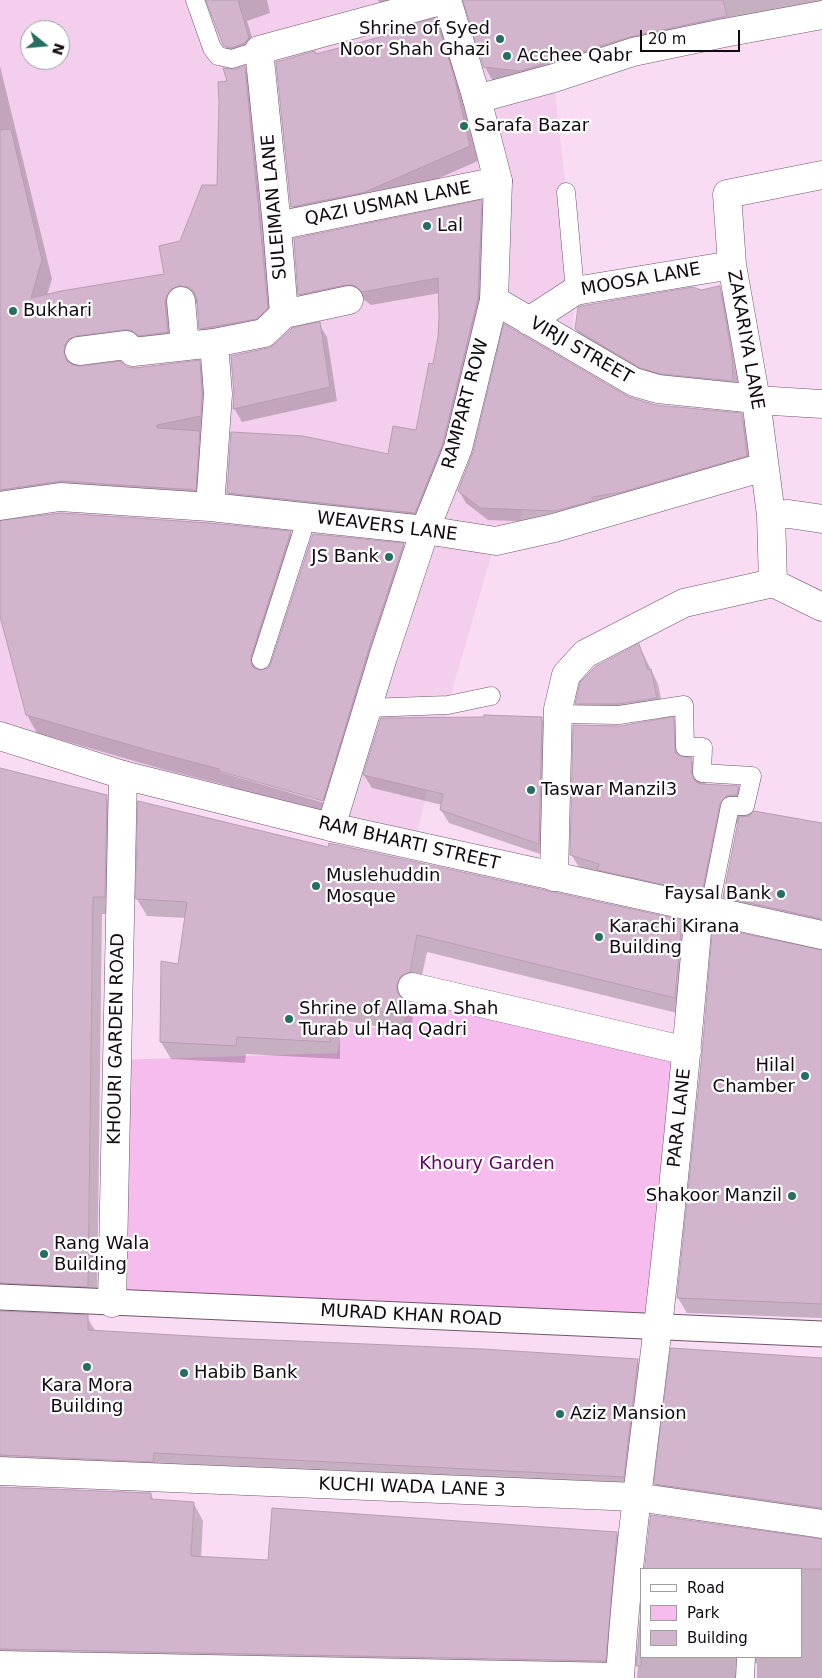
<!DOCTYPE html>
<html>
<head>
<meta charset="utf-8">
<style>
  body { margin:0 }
  #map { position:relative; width:822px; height:1678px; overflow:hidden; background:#f9dbf3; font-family:"DejaVu Sans",sans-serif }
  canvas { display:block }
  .legend { position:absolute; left:640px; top:1568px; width:162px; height:90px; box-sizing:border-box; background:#fff; border:1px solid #a19da0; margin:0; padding:6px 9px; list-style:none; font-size:15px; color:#130911 }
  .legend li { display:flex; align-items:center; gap:10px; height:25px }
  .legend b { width:25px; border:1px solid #a19da0 }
  .north { position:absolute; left:20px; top:20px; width:50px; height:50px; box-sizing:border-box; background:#fff; border:1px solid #a19da0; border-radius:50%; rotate:107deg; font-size:14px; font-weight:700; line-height:20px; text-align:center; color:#130911 }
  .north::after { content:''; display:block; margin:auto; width:18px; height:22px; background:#266d62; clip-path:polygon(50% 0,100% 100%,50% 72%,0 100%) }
  .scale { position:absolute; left:640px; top:30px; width:100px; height:22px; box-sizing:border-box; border:2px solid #130911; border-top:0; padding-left:6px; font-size:15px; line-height:18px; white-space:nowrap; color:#130911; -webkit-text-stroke:4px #fff; paint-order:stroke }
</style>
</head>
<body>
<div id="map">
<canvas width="822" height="1678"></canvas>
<ul class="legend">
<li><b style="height:6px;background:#fff"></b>Road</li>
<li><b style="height:14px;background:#f7bcee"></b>Park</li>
<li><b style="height:14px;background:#d2b5cd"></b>Building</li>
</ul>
<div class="north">N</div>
<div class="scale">20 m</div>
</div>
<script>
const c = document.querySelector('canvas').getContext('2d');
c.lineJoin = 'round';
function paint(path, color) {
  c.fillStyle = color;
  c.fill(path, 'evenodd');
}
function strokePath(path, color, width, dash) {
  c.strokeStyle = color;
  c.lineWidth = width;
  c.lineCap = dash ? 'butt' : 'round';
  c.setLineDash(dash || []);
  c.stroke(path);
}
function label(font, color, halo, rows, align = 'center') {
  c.font = font + ' "DejaVu Sans",sans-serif';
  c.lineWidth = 4.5;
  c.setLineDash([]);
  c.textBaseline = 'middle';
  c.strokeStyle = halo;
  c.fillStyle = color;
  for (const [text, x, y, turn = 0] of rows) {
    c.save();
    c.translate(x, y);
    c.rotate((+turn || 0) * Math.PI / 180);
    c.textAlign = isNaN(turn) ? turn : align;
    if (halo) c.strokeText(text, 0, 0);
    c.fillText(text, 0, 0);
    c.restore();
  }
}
paint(new Path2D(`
  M0,0h522l31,73 13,119 9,99 -3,56 -57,190 -20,5 -47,163 -34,141 -414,-110zM30,30h30v30h-30z`), '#f3cfed');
paint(new Path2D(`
  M412,987l275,64 -29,276 -546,-24 5,-243 220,-7 7,-31 57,11z`), '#f7bcee');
paint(new Path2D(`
  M206,0h61l3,13 -23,8 11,34 -23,7 -10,-16z
  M378,0h53l-44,15z
  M490,0h332v13l-294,71 -36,-4 -7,-13z
  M436,20l8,15 18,57 16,69 -105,46 -72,15 -9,-15 -15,-144 39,-7 85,-23z
  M0,66l52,213 -5,16 119,-20 15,-33 37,-56 10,-104 7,-12 9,-3 10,18 23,241 -66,20 -11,-17 -2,-25 -8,-1 -13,47 -103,13v4l61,2 64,-7 10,17 1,54 -9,2 8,14 -4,59 -205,4z
  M481,202l8,13 -3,97 -63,215 -187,-20 -8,-14 161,-38 28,-23 22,-94 1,-45 -69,12 -8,-6 -9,-1 -47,10 -8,-13z
  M719,288l10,16 13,93 -71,-7 -85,-44 -10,-17 125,-37z
  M319,324l8,13 10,64 -95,21 -8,-14 1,-15 33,-44z
  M656,406l85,8 7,13 6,41 -191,55 -75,-3 -22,-17 -7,-12z
  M0,523l290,10 11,17 -39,121 6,-2 135,-124 10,17 -80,256 -102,-30 -2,-2 -67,-17 -125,-36 -10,-18 -27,-108zM220,770l109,31 -1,3 -108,-32z
  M639,645l19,39 6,28 -80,5 -7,-14z
  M541,718l8,13 -3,125 -97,-33 -8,-13 1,-5 -70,-17 -8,-13z
  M673,719l14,24 1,15 3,1 15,25 32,3 14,25 -1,3 71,9v108l-89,-20 -9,-15 15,-75 -6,6 -17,89 -130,-38 -15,-25 50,-127z
  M0,770l106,26 10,18 -2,100h-12l-5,389 -97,1z
  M329,848l353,73 10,18 -7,76 -258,-63 -8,37 -8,4 -5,9v5l7,11 -3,14 -70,-12v39l-94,-5 -1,9 -74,-4 -10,-17 19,-77 6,-47 -39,-2 -10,-17z
  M822,951v367l-135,-5 -9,-15z
  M0,1313l87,4 9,15 541,28 10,17 -14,117 -633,-17z
  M822,1359v165l-156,-23 -10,-17z
  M0,1488l151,6 3,7 40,3 9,17 -2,37 68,3 348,-28 9,17 -11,128 -615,-7z
  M652,1516l170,24v138h-65v-15l-6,2 -6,13h-108l4,-42v21h160v-88h-154z`), '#0003');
const building = new Path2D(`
  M206,0h32l11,38 -4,5 -14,5 -7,-2z
  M463,0h260l4,16 -97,21 -110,34 -36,-4z
  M436,18l18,58 16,70 -105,46h1l-75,15 -15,-145 39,-11 1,3 83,-22 -2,-3z
  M245,66l23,242 -11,11 -58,10 -2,-29 -3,-8 -6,-5 -9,-1 -7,3 -5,6 -2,7 3,30 -29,4 -8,-6h-7l-47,6 -8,3 -4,6 -1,7 3,9 6,4 7,1 40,-5 7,6 8,1 65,-8 2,34 -1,22 -44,9v3l43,3 -4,59 -135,-9 -61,9v-360l11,-1 31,131 -11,38 30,-7 103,-17 -5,-28 21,-5 22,-56h15l2,-83 -1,-20 9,-1 -4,-13 12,1z
  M482,200l-4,98 -35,145 -28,70 -188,-20 4,-61 72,4 85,18 5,-28 23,4 13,-67 4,1 5,-27 1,-20 -1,-39 -76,14 -8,-7h-8l-48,10 -4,-56z
  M720,286l12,70 1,25 -72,-7 -21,-6 -65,-39 3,-22 3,-1 112,-19 8,3z
  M320,322l10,65 -97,22 1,-16 -3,-37 37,-8 7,-4 17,-16z
  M504,324l125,73 27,8 86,8 5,43 -125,36 -29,5 -1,4 -37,10 -75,-3 -22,-17 15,-39z
  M61,513l148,10 82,8 -40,126v5l2,5 5,3 10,-2 3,-5 42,-129 91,9 -36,109 -45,149 -104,-30v-2l-68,-18 -125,-36 -26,-99v-95z
  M639,644l9,26 3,-1 6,29 -39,6h-43l5,-22 15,-15z
  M484,715l58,2 -3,127 -99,-34 3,-16 -80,-19 18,-57 103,-1z
  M674,717l1,36 5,3 12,2 -1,15 5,9 5,2 38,2 -2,9 -11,1 -6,8 -18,89 -105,-23 2,-6 -29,-9 3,-130 47,1z
  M0,768l107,27 -2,102h-12l-5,390 -88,-4z
  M138,801l190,46 1,-4 353,77 -7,78 -258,-63 -7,37 -9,4 -4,8v8l6,8 -3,15 -69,-12 -1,39 -93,-5 -1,9 -76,-4 1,-81 17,3 9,-62 -51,-3z
  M754,811l68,12v96l-99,-22 16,-80 10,-1z
  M713,927l109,23v354l-145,-6 25,-244z
  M0,1311l88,4v15l138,8 257,11 155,10 -14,118 -470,-24 -1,9 -153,-7z
  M671,1348l151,10v150l-168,-24z
  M0,1487l151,6v6l43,3 -3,54 77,4 4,-52 345,24 -11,129 -606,-12z
  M651,1515l171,24v30h-177z
  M641,1611v55h-5l3,-31z`);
paint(building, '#d2b5cd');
strokePath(building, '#b89cb3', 1);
const service = new Path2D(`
  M195,0l17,48 6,8 14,3 27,-9
  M566,192l9,99
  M261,660l46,-143
  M367,708l81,-3 43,-9
  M558,714l61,1 65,-10 1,42h18l-1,26 50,3 -7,30h-15l-21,105
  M745,1678l1,-21`);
const pedestrian = new Path2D(`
  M0,1297l822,37`);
const minor = new Path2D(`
  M477,99l77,-21 79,-26 91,-19 98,-18
  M277,226l221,-45
  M494,300l140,82 24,7 88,9 10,2 66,4
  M181,301l4,45
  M284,314l65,-14
  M529,321l46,-30 157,-26
  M79,351l47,-6 7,7 81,-9
  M0,506l60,-9 150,10 215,23 71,11 58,-13 210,-61
  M210,507l8,-113 -4,-51 50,-10 20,-19 -7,-88 -18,-176 185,-50
  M771,515l18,-1 33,5
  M773,583l-2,-68 -15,-115 -24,-135 -5,-71 95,-19
  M554,877l4,-168 8,-34 19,-21 99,-51 89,-20 49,24
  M412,987l275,64
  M112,1303l11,-528
  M0,1471l636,26 186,27
  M0,1665l620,12
  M620,1678c7,-118 24,-234 38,-352 16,-139 29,-278 41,-417`);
const tertiary = new Path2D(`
  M0,736l123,39 208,52 491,108
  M331,827l52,-170 42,-127 33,-82 36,-148 4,-119 -21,-82 -30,-99`);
strokePath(service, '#6f556b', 19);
strokePath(pedestrian, '#6f556b', 27);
strokePath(minor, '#6f556b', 29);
strokePath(tertiary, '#6f556b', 29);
strokePath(service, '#fff', 18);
strokePath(pedestrian, '#fff', 25);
strokePath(minor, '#fff', 28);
strokePath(tertiary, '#fff', 28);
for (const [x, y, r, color] of [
  [500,39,5,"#266d62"],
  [507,56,5,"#266d62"],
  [464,126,5,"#266d62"],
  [427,226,5,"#266d62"],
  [13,311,5,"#266d62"],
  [389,557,5,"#266d62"],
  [531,790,5,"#266d62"],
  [316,886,5,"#266d62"],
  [781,894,5,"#266d62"],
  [599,937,5,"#266d62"],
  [289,1019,5,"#266d62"],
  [805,1076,5,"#266d62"],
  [792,1196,5,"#266d62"],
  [44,1254,5,"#266d62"],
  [87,1367,5,"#266d62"],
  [184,1373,5,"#266d62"],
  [560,1414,5,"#266d62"]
]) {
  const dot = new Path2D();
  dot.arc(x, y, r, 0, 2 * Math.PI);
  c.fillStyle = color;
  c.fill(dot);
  strokePath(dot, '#fff', 2);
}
label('18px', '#130911', '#fff', [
  ["Shrine of Syed",490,29,"right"],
  ["Noor Shah Ghazi",490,50,"right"],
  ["Acchee Qabr",517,56],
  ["Sarafa Bazar",474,126],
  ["Lal",437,226],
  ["Bukhari",23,311],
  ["JS Bank",379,557,"right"],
  ["Taswar Manzil3",541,790],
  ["Muslehuddin",326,876],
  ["Mosque",326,897],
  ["Faysal Bank",771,894,"right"],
  ["Karachi Kirana",609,927],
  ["Building",609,948],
  ["Shrine of Allama Shah",299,1009],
  ["Turab ul Haq Qadri",299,1030],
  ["Hilal",795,1066,"right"],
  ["Chamber",795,1087,"right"],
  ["Shakoor Manzil",782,1196,"right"],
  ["Rang Wala",54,1244],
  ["Building",54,1265],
  ["Habib Bank",194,1373],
  ["Kara Mora",87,1386,"center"],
  ["Building",87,1407,"center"],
  ["Aziz Mansion",570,1414]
], 'left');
label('18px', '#130911', '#fff', [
  ["QAZI USMAN LANE",388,204,-11],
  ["SULEIMAN LANE",275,207,-95],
  ["MOOSA LANE",641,280,-10],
  ["ZAKARIYA LANE",745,340,80],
  ["VIRJI STREET",581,351,30],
  ["RAMPART ROW",466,404,-75],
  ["WEAVERS LANE",387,527,7],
  ["RAM BHARTI STREET",409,844,13],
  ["KHOURI GARDEN ROAD",117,1039,-89],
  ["PARA LANE",680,1118,-84],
  ["MURAD KHAN ROAD",411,1316,3],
  ["KUCHI WADA LANE 3",412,1488,2]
]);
label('18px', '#670260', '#fff', [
  ["Khoury Garden",487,1164]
]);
</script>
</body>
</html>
